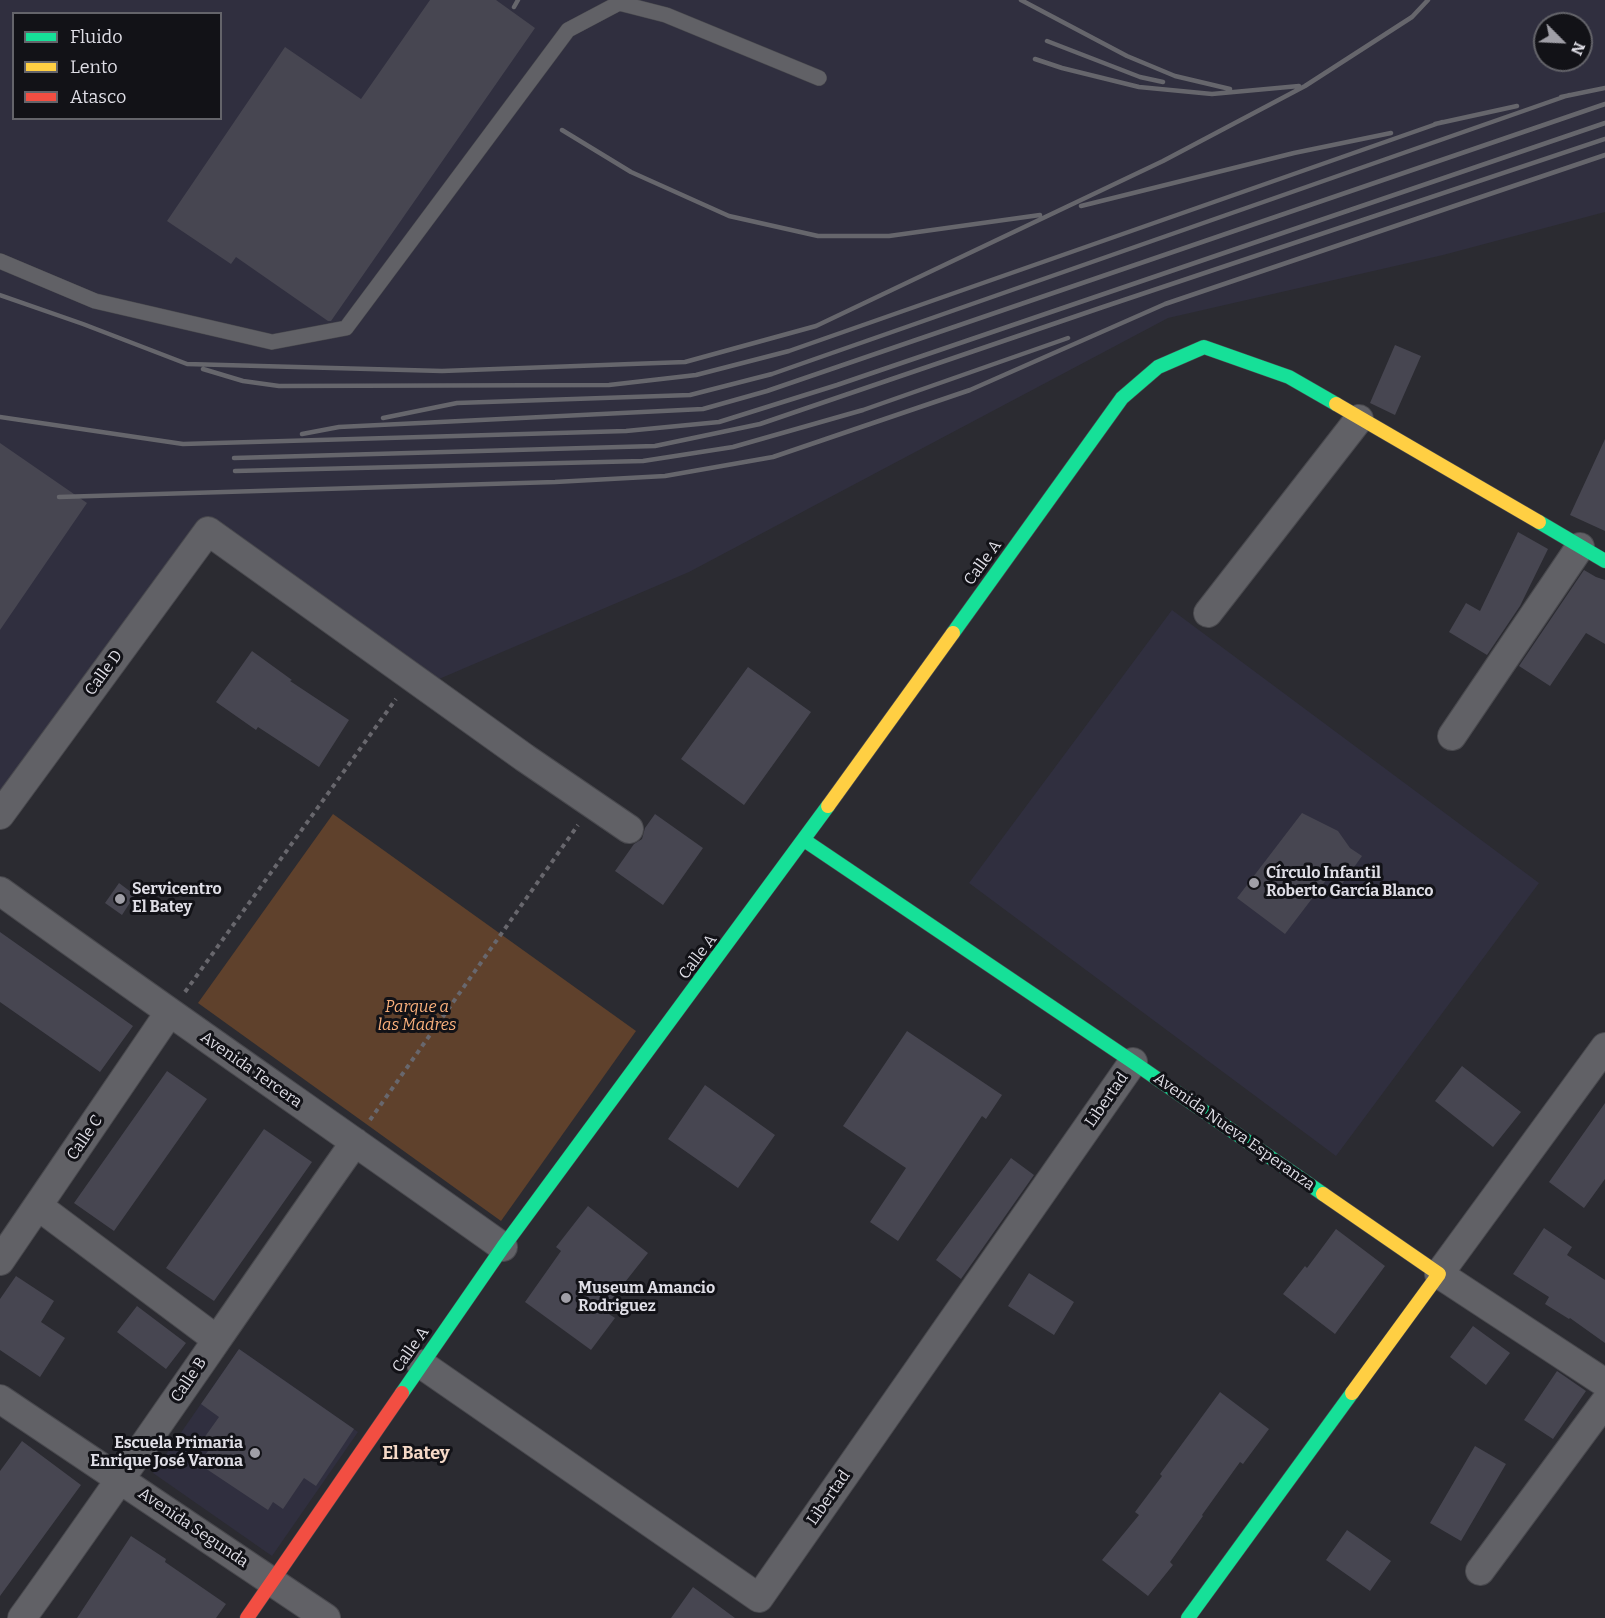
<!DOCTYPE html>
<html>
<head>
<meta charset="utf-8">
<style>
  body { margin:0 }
  #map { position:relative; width:1605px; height:1618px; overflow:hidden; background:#2b2b31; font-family:Bitter,serif }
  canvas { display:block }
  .legend { position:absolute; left:12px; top:12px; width:210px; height:108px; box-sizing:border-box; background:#121217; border:2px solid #64646a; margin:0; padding:8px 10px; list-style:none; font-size:18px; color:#dfdee6 }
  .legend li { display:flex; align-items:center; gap:12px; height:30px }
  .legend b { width:30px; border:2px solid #64646a }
  .north { position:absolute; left:1533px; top:12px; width:60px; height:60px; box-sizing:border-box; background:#121217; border:2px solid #64646a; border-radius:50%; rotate:114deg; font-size:16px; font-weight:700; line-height:24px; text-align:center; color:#dfdee6 }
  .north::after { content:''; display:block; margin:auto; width:21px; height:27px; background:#a09fa7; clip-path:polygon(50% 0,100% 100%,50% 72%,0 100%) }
</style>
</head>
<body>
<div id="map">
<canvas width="1605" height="1618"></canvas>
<ul class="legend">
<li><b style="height:8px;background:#16e098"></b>Fluido</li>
<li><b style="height:8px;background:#ffcf43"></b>Lento</li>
<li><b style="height:8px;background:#f24e42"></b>Atasco</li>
</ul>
<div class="north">N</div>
</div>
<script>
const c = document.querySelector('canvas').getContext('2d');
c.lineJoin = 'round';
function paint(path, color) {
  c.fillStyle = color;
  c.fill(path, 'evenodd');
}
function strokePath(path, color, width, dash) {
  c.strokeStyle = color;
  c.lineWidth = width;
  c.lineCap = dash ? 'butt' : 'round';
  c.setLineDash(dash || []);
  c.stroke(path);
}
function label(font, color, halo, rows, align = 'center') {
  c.font = font + ' Bitter,serif';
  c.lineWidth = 6;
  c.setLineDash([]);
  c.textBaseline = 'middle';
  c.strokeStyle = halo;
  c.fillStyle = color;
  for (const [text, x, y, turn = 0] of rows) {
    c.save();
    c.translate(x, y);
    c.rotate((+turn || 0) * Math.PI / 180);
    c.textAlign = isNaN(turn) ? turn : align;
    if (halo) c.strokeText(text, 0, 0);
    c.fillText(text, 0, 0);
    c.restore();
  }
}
paint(new Path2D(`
  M0,0h1605v212l-162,43 -275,63 -479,254 -250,107 -235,-158 -204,277zM14,14h206v104h-206zM1545,24h36v36h-36z
  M1172,610l367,273 -203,273 -367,-273z
  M239,1349l119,83 -86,124 -119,-83z`), '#302f3f');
paint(new Path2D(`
  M333,814l303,217 -135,190 -303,-218z`), '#5f412c');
paint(new Path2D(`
  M430,0h66l39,28 -204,293h-3l-92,-64 -5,7 -64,-43 118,-174 76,52z
  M1395,345l26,11 -26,59 -25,-12z
  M1605,439v92l-35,-16z
  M0,443l87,60 -87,127z
  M1518,532l30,17 -28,57 -33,49 -38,-23 17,-29 14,8z
  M1584,570l12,7 9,3v64l-19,-11 -36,53 -31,-20z
  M252,651l40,29 -2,1 59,39 -30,47 -61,-40 -2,3 -40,-28z
  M748,667l63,45 -67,93 -63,-46z
  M1302,813l36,18 12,17 12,8 -20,28 -12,-9 -45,59 -48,-36z
  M655,814l48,34 -40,57 -48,-34 19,-27 8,-5 3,-11z
  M119,883l16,12 -13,20 -17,-12z
  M0,932l133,94 -33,46 -100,-70z
  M907,1031l95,64 -16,24 -4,-3 -84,125 -28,-19 36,-54 -63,-42z
  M1462,1066l59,46 -28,35 -58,-46z
  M167,1071l40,28 -93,132 -40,-28z
  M705,1085l70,50 -37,53 -70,-49z
  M1605,1103v76l-21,29 -35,-26z
  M264,1129l48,33 -98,139 -48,-33z
  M1011,1158l23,17 -73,104 -25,-19z
  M588,1206l60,47 -45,57 12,8 -24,32 -66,-48 36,-51 -5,-4z
  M1544,1228l28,19 -5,8 38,25v63l-35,-25 -1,1 -24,-15 4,-7 -36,-23z
  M1336,1229l49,37 -50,68 -52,-40 22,-28 2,2z
  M1029,1273l45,29 -20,33 -46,-29z
  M16,1276l38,25 -13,21 24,16 -25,39 -40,-27v-51z
  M137,1306l49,37 -20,26 -49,-37z
  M1473,1326l37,27 -24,32 -36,-28z
  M239,1349l115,80 -38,57 -12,-8 -21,31 -10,-7 -5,8 -69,-46 9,-13 -9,-6 20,-28 -18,-13z
  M1557,1371l29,20 -33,48 -29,-19z
  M1220,1392l49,37 -26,35 -3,-2 -38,53 1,1 -33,46 3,3 -25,31 -46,-36 37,-45 -4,-3 27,-36 -2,-2z
  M22,1441l59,44 -81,111v-125z
  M1475,1446l31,18 -45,77 -31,-18z
  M1347,1530l44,31 -21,30 -44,-31z
  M131,1536l35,23 -1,3 61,42 -10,14h-139z
  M693,1587l42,31h-64z`), '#474651');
const lane = new Path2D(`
  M0,261l95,40 177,41 74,-14 222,-298 51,-27 47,12 153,63`);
const street = new Path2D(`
  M1208,613l151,-194
  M1452,736l128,-189
  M0,815l208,-284 317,227 104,71
  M0,891c166,120 336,237 503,356
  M1605,1047l-166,227 166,109
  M38,1206l178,133
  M0,1261l169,-248
  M421,1364l338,234 374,-536
  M0,1399l326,219
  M1480,1571l125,-169
  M22,1618c113,-157 221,-318 333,-476`);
const fast = new Path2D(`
  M1539,522l66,39
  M953,633l169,-235 36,-31 46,-20 85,30 47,27
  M804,840l329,222 190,132
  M402,1393l101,-146 325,-441
  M1188,1618l164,-225`);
const slow = new Path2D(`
  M1336,404l203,118
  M828,806l125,-173
  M1323,1194l116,80 -87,119`);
const jam = new Path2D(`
  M247,1618l155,-225`);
strokePath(lane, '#49494e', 16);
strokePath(street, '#49494e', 30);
strokePath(fast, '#49494e', 15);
strokePath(slow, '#49494e', 15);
strokePath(jam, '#49494e', 15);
strokePath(new Path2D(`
  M185,992l211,-293
  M370,1120l208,-295`), '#68676d', 4, [4.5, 4.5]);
strokePath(lane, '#616166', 15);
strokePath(street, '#616166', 28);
strokePath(fast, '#16e098', 14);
strokePath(slow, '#ffcf43', 14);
strokePath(jam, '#f24e42', 14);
strokePath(new Path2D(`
  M1021,0l106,56 48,20 55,13
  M514,7l4,-7
  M1047,41l93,36 23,5
  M1035,59l27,9 77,19 73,7 87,-8
  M1561,97l44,-9
  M1435,124l82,-18
  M562,130l69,42 98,44 89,20h71l151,-21
  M1081,206l213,-53 97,-20
  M0,295l83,29 104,40 255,7 243,-9 131,-36 347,-165 142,-75 107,-69 16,-17
  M203,369l40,12 36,5 330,-1 87,-10 93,-24 653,-229
  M0,417l183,27 443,-13 93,-9 118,-37 768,-262
  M383,418l74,-15 233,-8 82,-21 797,-279
  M302,434l37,-7 364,-18 64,-18 838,-287
  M234,458l421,-12 105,-22 343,-117 502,-168
  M235,471l408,-10 90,-14 130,-37 205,-72
  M59,497l496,-15 110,-6 108,-19 197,-67 195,-86 440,-149`), '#66666c', 4.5);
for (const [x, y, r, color] of [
  [1254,883,6,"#a09fa7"],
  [120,899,6,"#a09fa7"],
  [566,1298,6,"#a09fa7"],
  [255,1453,6,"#a09fa7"]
]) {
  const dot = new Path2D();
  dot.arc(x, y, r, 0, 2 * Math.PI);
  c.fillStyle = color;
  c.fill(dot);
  strokePath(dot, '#121217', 2);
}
label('16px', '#dfdee6', '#121217', [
  ["Calle A",983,563,-54],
  ["Calle D",104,673,-54],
  ["Calle A",698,957,-53],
  ["Avenida Tercera",251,1070,35],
  ["Libertad",1107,1100,-55],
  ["Avenida Nueva Esperanza",1234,1132,35],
  ["Calle C",85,1138,-56],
  ["Calle A",411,1350,-55],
  ["Calle B",189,1380,-56],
  ["Libertad",829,1498,-55],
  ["Avenida Segunda",193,1528,34]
]);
label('bold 16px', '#dfdee6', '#121217', [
  ["Círculo Infantil",1266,874],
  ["Roberto García Blanco",1266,892],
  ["Servicentro",132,890],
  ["El Batey",132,908],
  ["Museum Amancio",578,1289],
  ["Rodriguez",578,1307],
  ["Escuela Primaria",243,1444,"right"],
  ["Enrique José Varona",243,1462,"right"]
], 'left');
label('italic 16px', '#fab07c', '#121217', [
  ["Parque a",417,1008],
  ["las Madres",417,1026]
]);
label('bold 18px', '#f5d9c7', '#121217', [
  ["El Batey",416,1454]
]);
</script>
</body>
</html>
